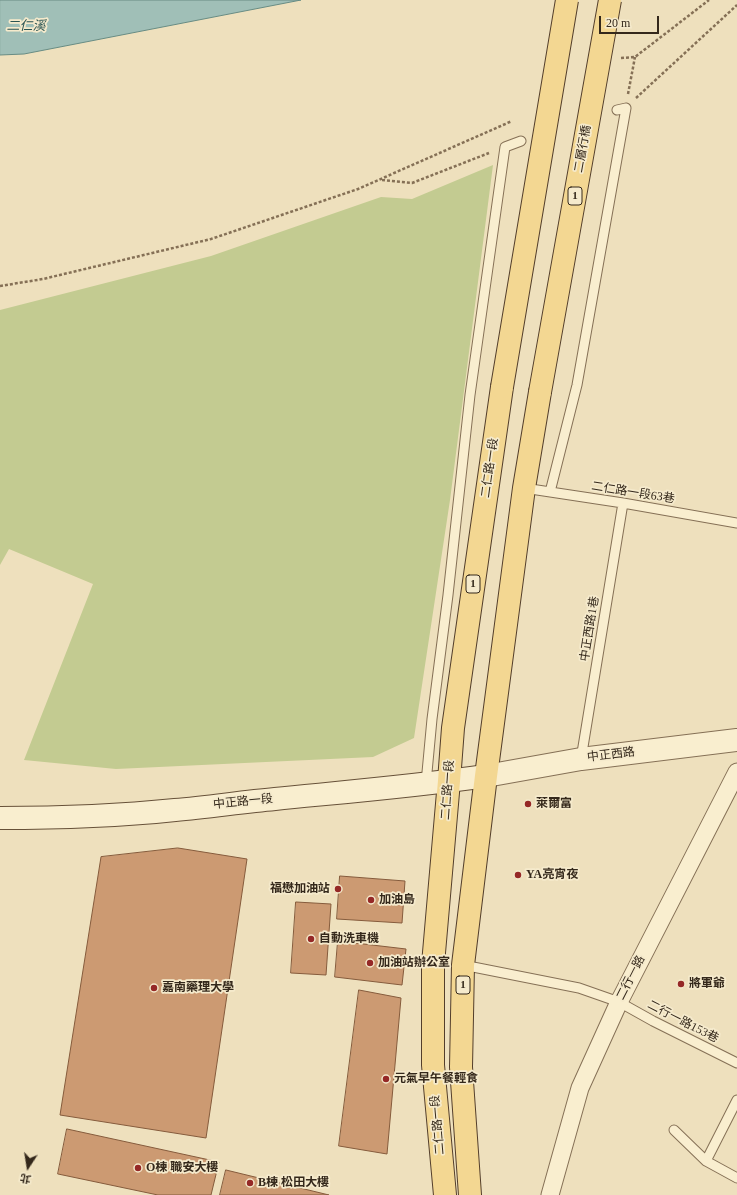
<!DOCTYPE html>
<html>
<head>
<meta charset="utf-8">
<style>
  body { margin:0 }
  #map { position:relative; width:737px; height:1195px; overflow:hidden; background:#eee0bd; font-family:"Times New Roman","Noto Sans TC",serif }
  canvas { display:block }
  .north { position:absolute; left:8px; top:1147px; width:40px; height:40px; -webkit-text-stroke:3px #f5eacc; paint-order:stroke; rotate:192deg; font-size:11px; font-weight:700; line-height:16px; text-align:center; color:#34281b }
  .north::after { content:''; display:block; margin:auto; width:14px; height:18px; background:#34281b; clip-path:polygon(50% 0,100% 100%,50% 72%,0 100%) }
  .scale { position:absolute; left:599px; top:16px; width:60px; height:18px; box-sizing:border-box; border:2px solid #34281b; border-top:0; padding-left:5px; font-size:12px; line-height:14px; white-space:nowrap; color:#34281b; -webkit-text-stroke:3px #f5eacc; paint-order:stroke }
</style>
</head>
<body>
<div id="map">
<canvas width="737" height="1195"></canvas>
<div class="north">北</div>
<div class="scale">20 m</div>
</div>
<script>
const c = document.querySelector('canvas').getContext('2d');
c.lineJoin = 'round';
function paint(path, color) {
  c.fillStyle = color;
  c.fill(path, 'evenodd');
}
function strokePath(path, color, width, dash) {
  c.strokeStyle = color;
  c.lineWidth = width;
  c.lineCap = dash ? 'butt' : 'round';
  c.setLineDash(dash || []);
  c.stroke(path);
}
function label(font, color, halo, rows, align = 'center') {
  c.font = font + ' "Times New Roman","Noto Sans TC",serif';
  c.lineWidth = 3.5;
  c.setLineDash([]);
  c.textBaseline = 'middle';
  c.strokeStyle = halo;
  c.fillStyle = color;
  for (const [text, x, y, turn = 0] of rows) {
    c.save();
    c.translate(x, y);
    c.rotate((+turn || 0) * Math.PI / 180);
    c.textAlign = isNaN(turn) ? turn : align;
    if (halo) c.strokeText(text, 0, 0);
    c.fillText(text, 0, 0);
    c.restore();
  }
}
paint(new Path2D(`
  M493,165l-43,335 -36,238 -41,19 -257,12 -92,-9 69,-176 -84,-35 -9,16v-255l211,-54 170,-59 31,2z`), '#c3cb91');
const water = new Path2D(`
  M0,0h301l-277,54 -24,1z`);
paint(water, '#a0bfb7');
strokePath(water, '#688c84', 1);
const building = new Path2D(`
  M178,848l69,11 -41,279 -146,-23 41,-258z
  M340,876l65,5 -3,42 -65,-4z
  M296,902l35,2 -5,71 -35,-2z
  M338,941l68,8 -4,36 -67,-8z
  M359,990l42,8 -14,156 -48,-8z
  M67,1129l152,33 -8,33h-53l-100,-21z
  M226,1170l103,25h-109z`);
paint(building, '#cc9a72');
strokePath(building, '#855b3c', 1);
const service = new Path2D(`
  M524,488l99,15 114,20
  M550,492l27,-107 49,-277 -9,2
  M581,759l42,-256
  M426,783l6,-64 16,-124 22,-200 35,-248 16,-6
  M463,965l116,23 40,14 34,19 84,42
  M674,1130l32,31 31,17
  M706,1161l31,-61`);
const minor = new Path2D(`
  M550,1195l30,-107 39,-86 118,-230`);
const tertiary = new Path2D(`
  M486,776l95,-17 156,-19`);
const secondary = new Path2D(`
  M0,818c59,0 117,-2 175,-8 34,-3 67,-8 100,-11 70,-7 141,-13 211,-23`);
const primary = new Path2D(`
  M445,1195l-12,-130v-101l16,-183 4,-53 49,-341
  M470,1195l-9,-128 2,-102 23,-189 38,-288 16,-96`);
strokePath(service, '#857056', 11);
strokePath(minor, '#857056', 19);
strokePath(tertiary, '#857056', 24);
strokePath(secondary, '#675139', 24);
strokePath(primary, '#533e2b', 24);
strokePath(new Path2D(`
  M621,58l14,-1 74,-57
  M628,94l7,-37
  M636,98l101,-93
  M382,180l30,3 77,-30
  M0,286l43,-7 168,-40 147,-50 154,-68`), '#857056', 2.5, [3, 2]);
strokePath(service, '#f9eecf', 9);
strokePath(minor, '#f9eecf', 17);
strokePath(tertiary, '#f9eecf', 22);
strokePath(secondary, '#f9eecf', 22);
strokePath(primary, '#f3d792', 22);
const primaryBridge = new Path2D(`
  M502,387l65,-387
  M540,392l70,-392`);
strokePath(primaryBridge, '#533e2b', 24, []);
strokePath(primaryBridge, '#f3d792', 22);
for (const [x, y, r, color] of [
  [528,804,4,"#952826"],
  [518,875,4,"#952826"],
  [338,889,4,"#952826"],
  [371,900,4,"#952826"],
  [311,939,4,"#952826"],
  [370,963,4,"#952826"],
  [681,984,4,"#952826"],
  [154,988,4,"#952826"],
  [386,1079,4,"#952826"],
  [138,1168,4,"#952826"],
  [250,1183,4,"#952826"]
]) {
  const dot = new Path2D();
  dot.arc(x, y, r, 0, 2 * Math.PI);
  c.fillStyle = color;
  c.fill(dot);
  strokePath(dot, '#f5eacc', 1.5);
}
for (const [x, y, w] of [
  [575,196,14],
  [473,584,14],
  [463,985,14]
]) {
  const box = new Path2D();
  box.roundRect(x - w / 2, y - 9, w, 18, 3);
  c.fillStyle = '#f5eacc';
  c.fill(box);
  strokePath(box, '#34281b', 1);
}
label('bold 11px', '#34281b', null, [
  ["1",575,196],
  ["1",473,584],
  ["1",463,985]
]);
label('12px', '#34281b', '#f5eacc', [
  ["二層行橋",583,149,-80],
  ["二仁路一段",490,468,-82],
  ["二仁路一段63巷",633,493,9],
  ["中正西路1巷",590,629,-81],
  ["中正西路",611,755,-7],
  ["二仁路一段",448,790,-86],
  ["中正路一段",243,802,-6],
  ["二行一路",631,978,-63],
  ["二行一路153巷",683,1022,27],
  ["二仁路一段",438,1125,-95]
]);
label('bold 12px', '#34281b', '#f5eacc', [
  ["萊爾富",536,804],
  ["YA亮宵夜",526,875],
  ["福懋加油站",330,889,"right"],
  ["加油島",379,900],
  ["自動洗車機",319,939],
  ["加油站辦公室",378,963],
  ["將軍爺",689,984],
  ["嘉南藥理大學",162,988],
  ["元氣早午餐輕食",394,1079],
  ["O棟 職安大樓",146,1168],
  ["B棟 松田大樓",258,1183]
], 'left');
label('italic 13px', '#2a5453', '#f5eacc', [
  ["二仁溪",26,27]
]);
</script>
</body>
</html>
